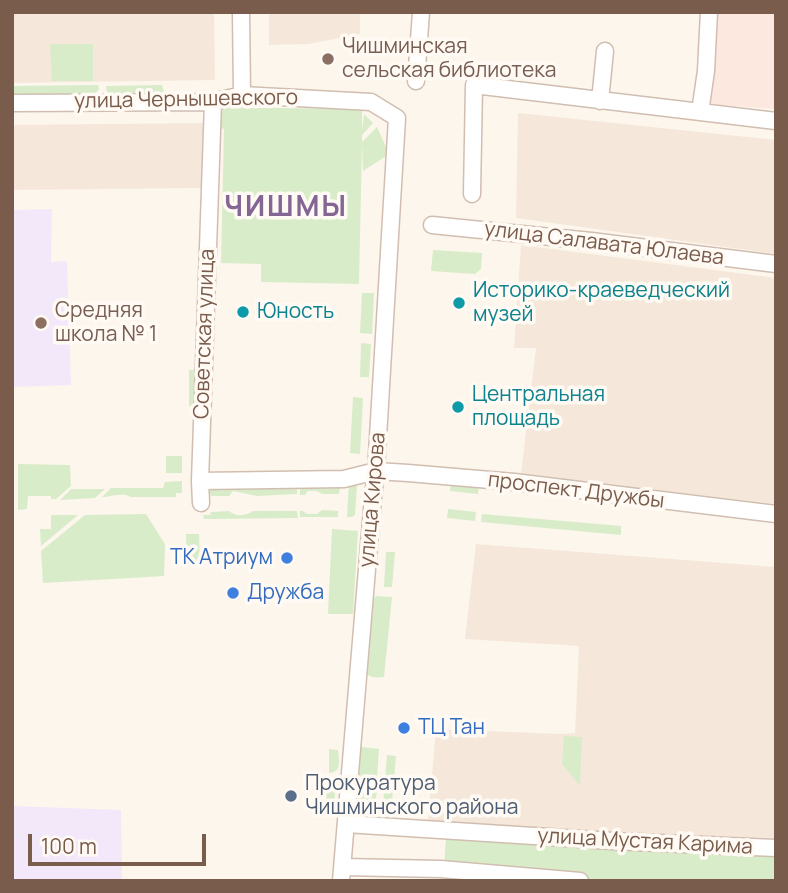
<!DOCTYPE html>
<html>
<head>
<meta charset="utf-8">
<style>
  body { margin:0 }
  #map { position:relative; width:788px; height:893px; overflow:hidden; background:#fdf6ec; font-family:Manrope,sans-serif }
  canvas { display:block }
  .frame { position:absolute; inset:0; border:14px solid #7a5c4d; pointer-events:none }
  .scale { position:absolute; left:28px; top:834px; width:178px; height:32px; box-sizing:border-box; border:4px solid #7a5c4d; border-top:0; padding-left:9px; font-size:21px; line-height:24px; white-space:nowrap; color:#7a5c4d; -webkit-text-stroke:5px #fffaf3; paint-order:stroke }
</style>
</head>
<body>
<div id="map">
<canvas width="788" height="893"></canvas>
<div class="frame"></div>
<div class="scale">100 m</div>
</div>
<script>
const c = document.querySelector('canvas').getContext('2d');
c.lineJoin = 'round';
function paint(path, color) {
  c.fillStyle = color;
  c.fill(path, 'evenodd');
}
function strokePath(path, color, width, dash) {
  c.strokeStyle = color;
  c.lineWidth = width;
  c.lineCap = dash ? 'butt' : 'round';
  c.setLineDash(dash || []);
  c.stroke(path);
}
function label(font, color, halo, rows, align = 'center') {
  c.font = font + ' Manrope,sans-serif';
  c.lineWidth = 7;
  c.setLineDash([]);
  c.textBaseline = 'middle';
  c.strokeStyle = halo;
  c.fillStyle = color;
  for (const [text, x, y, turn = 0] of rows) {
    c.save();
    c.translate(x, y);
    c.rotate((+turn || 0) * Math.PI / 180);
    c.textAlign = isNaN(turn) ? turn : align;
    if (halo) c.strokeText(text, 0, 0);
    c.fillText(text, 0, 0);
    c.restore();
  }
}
paint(new Path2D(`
  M12,12h202l1,68 -203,3z
  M269,12h91v22l-52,10 -39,1z
  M518,113l258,27v114l-260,-36z
  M203,123l1,65 -192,2v-65z
  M521,245l255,33v226l-255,-30 15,-126h-22z
  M476,544l300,23v271l-182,-5 -166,-11 8,-93 124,5 15,-1 4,-87 -114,-7z`), '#f5e8da');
paint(new Path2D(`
  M717,12h59v97l-66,-5z`), '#fde8e0');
paint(new Path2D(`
  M52,209l-1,53 16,-1 4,124 -59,2v-177z
  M12,806l109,4 1,71h-110z`), '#f3e8fa');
paint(new Path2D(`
  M50,44h43v37h-41z
  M98,85l1,4 -4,5 -83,1v-9z
  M162,85l2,8 -53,1 -4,-2 -1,-6z
  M224,107l120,2 18,2v19l2,-16 9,9 -11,12v7l15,-15 9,20v9l-23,15 -1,-27 -3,140 -98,-2v-18l-40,-1 3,-134 -3,-1 -4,-4z
  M433,250l49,3 -1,16 -6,5 -44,-3z
  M362,293h12l-2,41 -12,-1z
  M361,343l10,1 -2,33h-9z
  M189,370h6l1,36h-7z
  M353,397l10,1 -3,56 -10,-1z
  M166,456h16v17h-16z
  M18,464l52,1 1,21 -15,13h-5v-3h-23l-1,13 -9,1z
  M341,480l-2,14h-17l-5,-3h-9l-3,4h-5v-7l32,-1z
  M182,481v12h-6v4h-45c-9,-5 -19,0 -29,0l9,-9h52l2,-6z
  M205,482l70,2 1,4h21v6l-40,2 -24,-5 -4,5h-18l-1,-4h-6z
  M349,482l5,1 3,3 -2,29 -3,2h-5z
  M451,482l28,3 -1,9 -28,-3z
  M71,489h34l-10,9 -35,2z
  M448,509l28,3 -1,9 -28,-3z
  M322,510l16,1v6h-38v-6h3l4,3h10z
  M229,511c7,6 17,5 24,0h44l1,7 -94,1 -1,-4h7l1,-3z
  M146,514l19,30 -1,32 -121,7 -2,-32 44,-36z
  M482,514l139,12v9l-140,-13z
  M51,515h27l-37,31 -1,-17h11z
  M332,529l26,2 -5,83h-25z
  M186,534h13l1,32h-13z
  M386,552h9l-3,35h-8z
  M377,596l15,1 -8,80c-8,1 -14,1 -20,-5l6,-73z
  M564,736l18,1 -2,49 -18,-22z
  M362,747l17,2 -2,29 -23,-2 4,-27z
  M329,749l9,1c1,11 4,22 -9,23z
  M387,755l9,1 -2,24h-9z
  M331,781l5,3 -2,21 -8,1 1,-24z
  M353,786l24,1 -3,32 -16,-2 -6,-5z
  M384,790h9l-2,22 -8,-1z
  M446,836l330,20v25h-174l-158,-13z`), '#d8ecc9');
const minor = new Path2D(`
  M241,12l1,83
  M416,81l5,-69
  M600,101l5,-50
  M12,103l201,-1 29,-7 129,7 26,16 -21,353 -3,26 -32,384
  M700,112l6,-41 3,-59
  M472,194l2,-109 302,36
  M432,225l159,16 185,23
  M200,481l13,-379
  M201,503l-1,-22 144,-2 32,-8 32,2 106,9 262,32
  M346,824l266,17 164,7
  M343,867l98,2 139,12`);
strokePath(minor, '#d1beb0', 19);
strokePath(minor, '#fff', 16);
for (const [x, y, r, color] of [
  [328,59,7,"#8d6e63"],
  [459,303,7,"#0f9aa8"],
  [243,312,7,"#0f9aa8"],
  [41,323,7,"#8d6e63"],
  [458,407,7,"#0f9aa8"],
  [287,558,7,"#3f7fe0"],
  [233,593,7,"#3f7fe0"],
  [404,728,7,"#3f7fe0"],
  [291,796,7,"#5c6f8a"]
]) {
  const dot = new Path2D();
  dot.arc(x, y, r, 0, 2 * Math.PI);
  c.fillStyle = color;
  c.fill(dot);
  strokePath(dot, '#fffaf3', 2.5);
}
label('21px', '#785e54', '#fffaf3', [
  ["Чишминская",342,47],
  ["сельская библиотека",342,71],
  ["Средняя",55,311],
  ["школа № 1",55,335]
], 'left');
label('21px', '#7a5c4d', '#fffaf3', [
  ["улица Чернышевского",186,100,-1],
  ["улица Салавата Юлаева",604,244,7],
  ["Советская улица",205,334,-88],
  ["проспект Дружбы",576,491,7],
  ["улица Кирова",373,500,-85],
  ["улица Мустая Карима",645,842,3]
]);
label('21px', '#0d838f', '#fffaf3', [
  ["Историко-краеведческий",473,291],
  ["музей",473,315],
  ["Юность",257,312],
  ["Центральная",472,395],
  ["площадь",472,419]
], 'left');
label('21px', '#366cbe', '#fffaf3', [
  ["ТК Атриум",273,558,"right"],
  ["Дружба",247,593],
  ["ТЦ Тан",418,728]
], 'left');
label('21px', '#4e5e75', '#fffaf3', [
  ["Прокуратура",305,784],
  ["Чишминского района",305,808]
], 'left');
c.letterSpacing = '2px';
label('bold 28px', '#846695', '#fffaf3', [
  ["ЧИШМЫ",286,208]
]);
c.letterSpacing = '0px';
</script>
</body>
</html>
